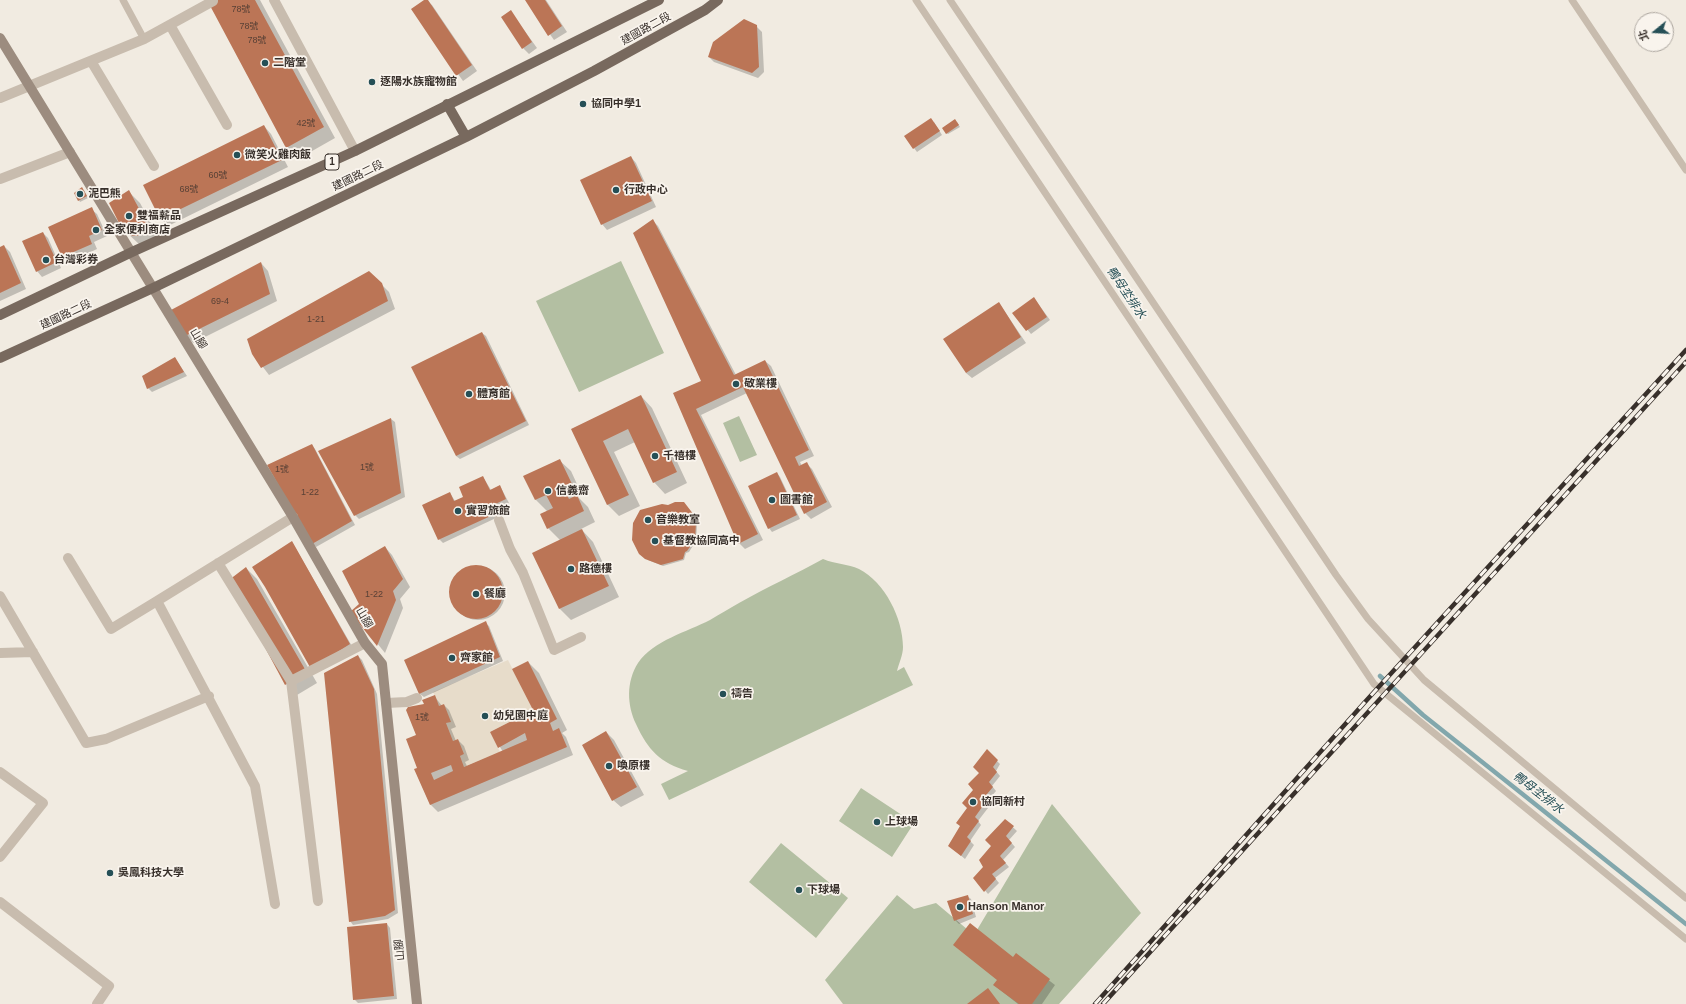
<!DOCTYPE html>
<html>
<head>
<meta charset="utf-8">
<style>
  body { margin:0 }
  #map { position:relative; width:1686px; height:1004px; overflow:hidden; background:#f1ebe1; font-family:Helvetica,"Noto Sans TC",sans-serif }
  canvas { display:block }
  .north { position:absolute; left:1634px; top:12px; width:40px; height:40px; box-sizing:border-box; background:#f9f4ed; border:1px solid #aca69f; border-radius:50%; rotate:252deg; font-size:11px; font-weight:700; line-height:16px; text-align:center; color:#38302b }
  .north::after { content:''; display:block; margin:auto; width:14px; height:18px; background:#254f56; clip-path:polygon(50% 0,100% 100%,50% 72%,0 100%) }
</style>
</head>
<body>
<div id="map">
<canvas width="1686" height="1004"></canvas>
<div class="north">北</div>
</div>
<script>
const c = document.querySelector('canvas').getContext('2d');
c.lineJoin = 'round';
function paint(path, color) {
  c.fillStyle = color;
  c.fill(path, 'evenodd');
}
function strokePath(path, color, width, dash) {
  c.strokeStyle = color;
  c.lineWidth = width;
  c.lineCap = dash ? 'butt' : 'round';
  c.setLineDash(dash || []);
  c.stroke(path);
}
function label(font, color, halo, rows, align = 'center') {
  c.font = font + ' Helvetica,"Noto Sans TC",sans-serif';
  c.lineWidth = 3.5;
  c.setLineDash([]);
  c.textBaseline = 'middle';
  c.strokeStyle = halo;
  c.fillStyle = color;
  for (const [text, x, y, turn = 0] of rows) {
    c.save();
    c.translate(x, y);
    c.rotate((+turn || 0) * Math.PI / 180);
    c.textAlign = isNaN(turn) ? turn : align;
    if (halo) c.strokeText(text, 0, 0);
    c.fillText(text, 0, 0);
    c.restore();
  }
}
paint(new Path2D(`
  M621,261l43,92 -85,39 -43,-91z
  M739,416l18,39 -17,7 -17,-39z
  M823,559c12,5 25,5 36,10 26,13 44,50 44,78 0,8 -4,16 -6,24l7,-4 9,18 -244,115 -8,-16 27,-13c-28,-8 -40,-21 -52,-47 -9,-19 -10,-42 2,-61 16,-23 49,-31 72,-43 10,-6 20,-12 29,-17 28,-16 57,-29 84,-44z
  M861,788l53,35 -22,34 -53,-36z
  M1052,804l89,109 -82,91h-216l-18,-24 72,-85 17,14 22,-6 38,32z
  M781,843l67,55 -32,40 -67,-56z`), '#b3bfa2');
paint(new Path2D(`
  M508,660l25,50 -43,22 10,20 -36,15 -4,-11 4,-2 -6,-15 -5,2 -7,-18 4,-1 -6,-18 -5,2 -6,-14z`), '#e7dcca');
paint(new Path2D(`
  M208,0h52l75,138 -37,21 -11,-12z
  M426,0l6,5 45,66 -14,10 -51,-72z
  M526,0h20l21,32 -13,8z
  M511,12l26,36 -8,6 -6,-6z
  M756,26l6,6 2,40 -6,6 -44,-16 -5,-5z
  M934,122l8,13 -25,17 -3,-4z
  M957,122l3,5 -12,7 -2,-1z
  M264,126l7,8 17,33 -120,59 -7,-7z
  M631,157l5,6 20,44 -49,23 -5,-6z
  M84,190l4,8 -8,4 -1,-2z
  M129,192l11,11 20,37 -19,6 -17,-16z
  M91,209l6,5 10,22 -13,6 3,7 -19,9 -2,-2 -10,4 -3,-3 -14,-29z
  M653,221l5,5 78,149 29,-14 6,5 43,90 -14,6 2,4 5,-2 5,5 20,38 -21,12 -6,-6 -58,-120 -46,22 62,125 -18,9 -6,-6 -65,-149 29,-13z
  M43,233l5,5 13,30 -19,9 -5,-6z
  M4,246l6,6 16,37 -26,12v-53z
  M261,263l7,8 9,30 -84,42 -7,-8z
  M381,284l8,8 6,17 -126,66 -16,-21z
  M1034,298l16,22 -19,14 -17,-21z
  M999,303l27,40 -54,35 -6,-5z
  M482,333l4,3 43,89 -69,34 -4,-3z
  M175,358l12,18 -35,16 -4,-4z
  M641,396l11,12 35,75 -22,11 -11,-12 -19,-40 -21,10 26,54 -21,10 -11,-11 -36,-76z
  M391,419l4,3 10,75 -46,22 -4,-4z
  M312,445l3,4 40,76 -39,22 -4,-4z
  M559,460l12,11 11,24 -4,2 10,10 7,15 -14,7 12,13 26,55 -48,23 -11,-11 1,-68 -13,-13v-16l-12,-12 -11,-24z
  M777,473l3,4 20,42 -28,13 -3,-4z
  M483,477l8,13 9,-4 9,17 -17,7 4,8 -53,25 -4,-4 11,-46 5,8 9,-4z
  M685,505l10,13 2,7 -1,16 -7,11 -3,1 -2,7 -21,6 -15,-6 20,-54z
  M292,542l61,106 -38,24z
  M385,547l7,8 18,32 -10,12 3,9 -18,45 -33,-41 8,-8z
  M451 593a27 27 0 1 1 54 0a27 27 0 1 1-54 0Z
  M246,568l11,11 60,104 -20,12 -11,-11z
  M485,623l4,3 14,35 -79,36 -4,-3 -14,-34z
  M358,656l4,4 15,34 21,219 -10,6 -35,6 -3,-4z
  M528,662l11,11 28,57 -5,3 4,4 7,18 -135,57 -8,-8 -15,-34 3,-1v-34l7,-31 10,-7 7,9 2,-1 5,5 7,17 -5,2 5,12 2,-1 6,6 5,14 -4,2 2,4 36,-14 -12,-20 43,-21z
  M606,732l8,8 30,55 -23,12 -8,-7z
  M987,751l13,13 -4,7 4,5 -8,10 4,5 -11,13 3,4 -10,13 3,4 -11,16 4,4 -9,14 -12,-10z
  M1005,820l12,11 -8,9 6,7 -12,13 6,7 -14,11 4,5 -11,11 -13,-16 9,-11 8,-21z
  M967,896l4,3 5,18 -17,7 -4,-4z
  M387,924l3,4 7,71 -39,4 -4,-4z
  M954,945l59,14 3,-4 39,30 -13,19h-24l-24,-19 4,-5z`), '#0003');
strokePath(new Path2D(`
  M1380,676l43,39 263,209`), '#82a7ac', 4.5);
paint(new Path2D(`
  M207,0h48l69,127 -38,21z
  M424,0h4l44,65 -16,11 -45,-67z
  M525,0h20l17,26 -14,10z
  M511,10l21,32 -10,7 -21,-32z
  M744,19l13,6 2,42 -7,6 -44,-16 5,-15z
  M931,118l9,13 -27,18 -9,-13z
  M955,119l4,6 -13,9 -4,-6z
  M264,125l18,35 -122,59 -17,-34z
  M631,156l21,45 -51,24 -21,-45z
  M82,187l5,9 -9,5 -4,-8z
  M129,190l21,39 -13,7 -9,-1 -5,-4 -14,-28z
  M92,207l10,23 -13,6 3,8 -30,13 -14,-30z
  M653,219l81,156 31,-15 44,90 -14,7 4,9 8,-4 20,40 -23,12 -61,-127 -47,22 62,125 -20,10 -65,-151 28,-12 -68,-148z
  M43,232l14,30 -21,10 -14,-31z
  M4,245l17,38 -21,10v-46z
  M261,262l9,32 -85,42 -14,-26z
  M369,271l13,12 6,18 -127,67 -9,-14 -5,-15z
  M1034,297l13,20 -21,14 -14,-18z
  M999,302l22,35 -55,36 -23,-34z
  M482,332l44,89 -70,35 -45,-89z
  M175,357l9,15 -37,17 -5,-13z
  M641,395l36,77 -24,11 -25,-54 -25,12 26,54 -22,10 -36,-76z
  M391,418l10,75 -47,23 -36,-65z
  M312,444l40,77 -40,23 -45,-79z
  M560,459l12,25 -9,3 6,12 8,-4 7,16 -37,18 -7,-15 13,-6 -7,-13 -11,5 -12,-24z
  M777,472l20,43 -29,14 -20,-43z
  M483,476l7,14 10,-5 6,14 -17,8 4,8 -55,25 -16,-35 28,-13 4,9 9,-4 -4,-10z
  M675,502h9l10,13 2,8 -1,17 -8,11 -2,1 -2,7 -22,6 -16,-6 -6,-5 -7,-14 1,-17 7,-13 22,-6 6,1z
  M582,529l27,57 -50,23 -27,-56z
  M292,541l58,103 -39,25 -46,-82 -13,-20z
  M385,546l18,33 -10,12 3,9 -19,46 -27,-34 9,-8 -17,-33z
  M449 592a27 27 0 1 1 54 0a27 27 0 1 1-54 0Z
  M246,567l60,104 -21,14 -56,-105z
  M486,621l14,36 -81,37 -15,-34z
  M358,655l16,34 21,221 -10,6 -36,6 -25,-249z
  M528,661l29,58 -7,4 3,8 6,-3 8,19 -137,58 -16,-36 3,-1 -11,-29 10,-4 -10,-25 2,-3 16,-3 -2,-4 13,-5 4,11 5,-2 7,18 -5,1 7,18 5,-2 6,15 -4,2 4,11 63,-27 -2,-7 -27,15 -8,-16 43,-22 -21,-41zM451,765l2,6 -19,9 -3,-7z
  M606,731l31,56 -25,14 -30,-56z
  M987,749l11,11 -5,7 4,5 -8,10 4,5 -12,14 4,2 -10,14 4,4 -12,16 4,4 -10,15 -13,-10 12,-20 -4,-3 11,-15 -5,-5 11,-13 -5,-6 11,-11 -6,-6z
  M1005,819l9,7 -8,10 6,7 -12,13 6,7 -14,11 4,5 -12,13 -11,-14 10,-11 -4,-7 12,-14 -6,-6z
  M968,895l5,19 -19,7 -7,-20z
  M387,923l7,73 -41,4 -6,-73z
  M970,923l43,34 3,-4 34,26 -18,25h-13l-26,-19 4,-5 -44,-35z
  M988,988l12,16h-33z`), '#bb7556');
strokePath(new Path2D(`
  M123,0l21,39
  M916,0l458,684 312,255
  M950,0l386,575 32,44 56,61 262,218
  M1572,0l114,170`), '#c8bcae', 7);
strokePath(new Path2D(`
  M274,0l81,151
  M170,25l57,100
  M91,61l63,105
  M0,98l144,-59 69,-38
  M0,179l70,-27
  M499,520l11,29 13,24 31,77 27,-13
  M68,558l43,71 46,-28
  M218,563l73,118 27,220
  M0,596l86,147 20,-4 103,-43
  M0,653l33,-1
  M291,681l74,-38
  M386,703l21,-1 10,-4
  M0,772l43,31 -43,54
  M0,902l109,84 -12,18
  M275,904l-20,-118 -98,-185 136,-84`), '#c8bcae', 10);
strokePath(new Path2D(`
  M0,38l293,479 72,126 17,21 35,340`), '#9c8c7f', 10);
strokePath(new Path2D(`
  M447,104l19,33
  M0,315l132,-63 223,-101 304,-151
  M0,358l153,-70 313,-151 128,-66 111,-61 13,-10`), '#78695e', 10);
const rail = new Path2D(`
  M1095,1004l270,-302 321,-352
  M1103,1004l583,-642`);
strokePath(rail, '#38302b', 4.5);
strokePath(rail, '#f9f4ed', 3, [9]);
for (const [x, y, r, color] of [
  [265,63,4,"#254f56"],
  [372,82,4,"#254f56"],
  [583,104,4,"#254f56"],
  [237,155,4,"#254f56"],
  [616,190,4,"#254f56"],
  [80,194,4,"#254f56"],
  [129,216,4,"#254f56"],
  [96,230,4,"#254f56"],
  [46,260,4,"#254f56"],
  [736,384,4,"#254f56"],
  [469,394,4,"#254f56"],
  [655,456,4,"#254f56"],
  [548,491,4,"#254f56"],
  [772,500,4,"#254f56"],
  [458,511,4,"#254f56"],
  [648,520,4,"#254f56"],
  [655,541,4,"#254f56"],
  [571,569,4,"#254f56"],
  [476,594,4,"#254f56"],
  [452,658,4,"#254f56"],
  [723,694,4,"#254f56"],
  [485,716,4,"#254f56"],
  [609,766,4,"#254f56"],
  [973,802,4,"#254f56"],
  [877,822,4,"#254f56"],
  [110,873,4,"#254f56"],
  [799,890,4,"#254f56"],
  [960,907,4,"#254f56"]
]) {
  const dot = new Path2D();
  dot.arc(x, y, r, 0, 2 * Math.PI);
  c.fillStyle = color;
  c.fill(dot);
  strokePath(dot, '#f9f4ed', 1.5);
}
label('9px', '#594136', null, [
  ["78號",241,10],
  ["78號",249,27],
  ["78號",257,41],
  ["42號",306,124],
  ["60號",218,176],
  ["68號",189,190],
  ["69-4",220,302],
  ["1-21",316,320],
  ["1號",367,468],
  ["1號",282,470],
  ["1-22",310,493],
  ["1-22",374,595],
  ["1號",422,718]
]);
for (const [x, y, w] of [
  [332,162,14]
]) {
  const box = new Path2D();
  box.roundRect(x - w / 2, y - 8, w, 16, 3);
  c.fillStyle = '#f9f4ed';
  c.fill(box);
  strokePath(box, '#38302b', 1);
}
label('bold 10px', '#38302b', null, [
  ["1",332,162]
]);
label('11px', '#38302b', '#f9f4ed', [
  ["建國路二段",646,29,-29],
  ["建國路二段",358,176,-26],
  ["建國路二段",66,315,-25],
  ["山腳",198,339,59],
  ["山腳",364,618,60],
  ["山腳",400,950,-96]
]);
label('bold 11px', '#38302b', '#f9f4ed', [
  ["二階堂",273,63],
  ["逐陽水族寵物館",380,82],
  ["協同中學1",591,104],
  ["微笑火雞肉飯",245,155],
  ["行政中心",624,190],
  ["泥巴熊",88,194],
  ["雙福薪品",137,216],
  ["全家便利商店",104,230],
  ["台灣彩券",54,260],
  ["敬業樓",744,384],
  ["體育館",477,394],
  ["千禧樓",663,456],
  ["信義齋",556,491],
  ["圖書館",780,500],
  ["實習旅館",466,511],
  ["音樂教室",656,520],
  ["基督教協同高中",663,541],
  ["路德樓",579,569],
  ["餐廳",484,594],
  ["齊家館",460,658],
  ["禱告",731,694],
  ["幼兒園中庭",493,716],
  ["喚原樓",617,766],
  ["協同新村",981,802],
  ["上球場",885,822],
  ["吳鳳科技大學",118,873],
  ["下球場",807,890],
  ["Hanson Manor",968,907]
], 'left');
label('italic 12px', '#254f56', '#f9f4ed', [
  ["鴨母坔排水",1126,293,56],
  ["鴨母坔排水",1538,793,38]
]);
</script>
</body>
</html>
